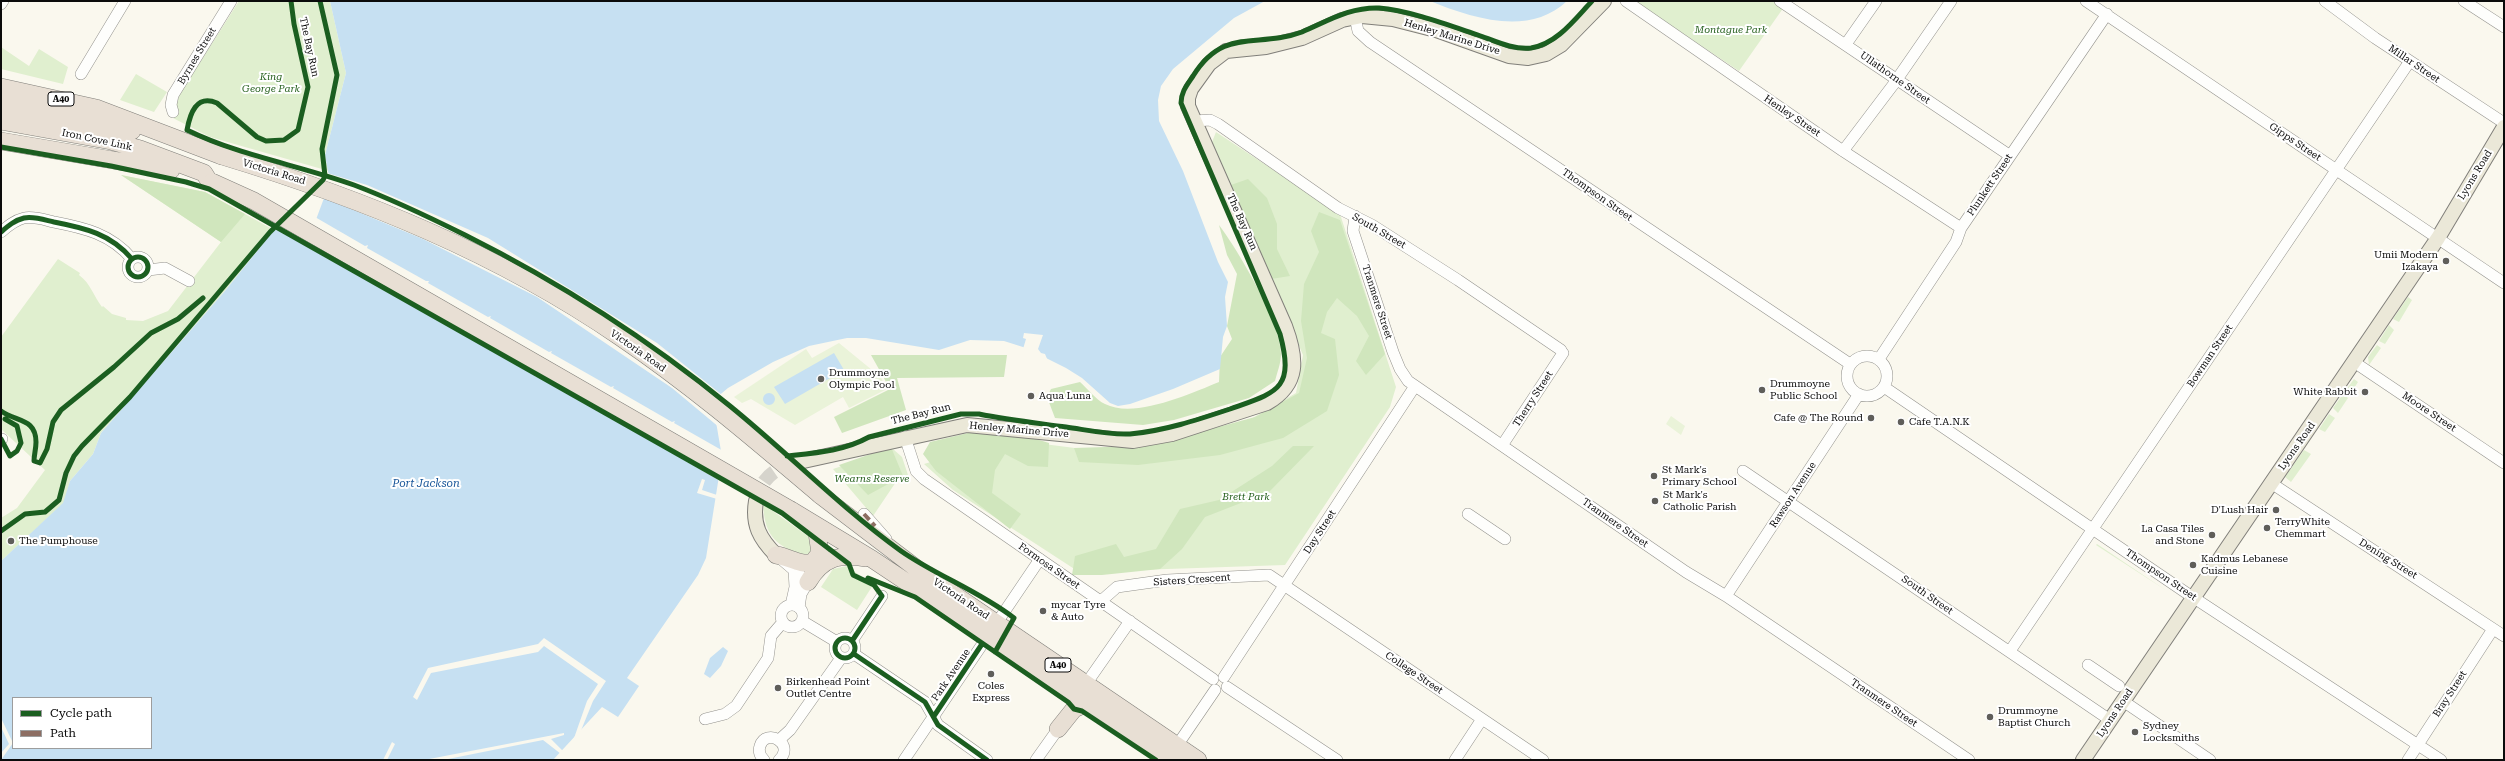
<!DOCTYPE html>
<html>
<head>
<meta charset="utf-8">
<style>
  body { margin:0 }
  #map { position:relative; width:2505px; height:761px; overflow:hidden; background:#faf8ee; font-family:"Roboto Serif",serif }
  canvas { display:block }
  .frame { position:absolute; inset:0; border:2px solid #0b0b0b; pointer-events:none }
  .legend { position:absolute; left:12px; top:697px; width:140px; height:52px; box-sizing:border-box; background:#fff; border:1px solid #9d9d9d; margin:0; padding:5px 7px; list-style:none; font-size:12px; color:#0b0b0b }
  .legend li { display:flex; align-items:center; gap:8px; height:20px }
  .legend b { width:20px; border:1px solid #9d9d9d }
</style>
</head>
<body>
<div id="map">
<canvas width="2505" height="761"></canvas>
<div class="frame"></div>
<ul class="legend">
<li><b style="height:5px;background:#1b5e20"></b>Cycle path</li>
<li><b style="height:5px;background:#8d6e63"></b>Path</li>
</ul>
</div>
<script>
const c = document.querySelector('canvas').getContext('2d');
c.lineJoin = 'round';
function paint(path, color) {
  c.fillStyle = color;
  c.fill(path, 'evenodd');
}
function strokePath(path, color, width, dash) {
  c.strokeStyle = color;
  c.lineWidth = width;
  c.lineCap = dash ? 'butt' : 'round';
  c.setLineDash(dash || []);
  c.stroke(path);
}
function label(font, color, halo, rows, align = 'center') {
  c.font = font + ' "Roboto Serif",serif';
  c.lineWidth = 4;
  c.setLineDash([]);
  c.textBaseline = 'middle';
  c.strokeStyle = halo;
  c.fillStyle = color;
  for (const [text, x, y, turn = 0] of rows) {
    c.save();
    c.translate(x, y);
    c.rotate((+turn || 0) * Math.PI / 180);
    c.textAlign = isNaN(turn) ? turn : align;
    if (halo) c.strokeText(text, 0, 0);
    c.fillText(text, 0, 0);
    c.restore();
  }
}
paint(new Path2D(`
  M239,1h91l16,72 -21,82 4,16 -119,-34 -39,-20 9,-23z
  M1634,1h140l10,6 -45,64z
  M1,47l28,19 10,-17 29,18 -5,17 -62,-15z
  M136,74l31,18 -13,20 -34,-12z
  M1216,132l124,82 56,173 -6,20 -105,158 -206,7 -126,-82 -29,-26 40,-12 17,-16 133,17 123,-26 59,-34 7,-38 -91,-213z
  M121,175l84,17 69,38 -49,61 -124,142 -8,21 -23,27 -6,22 -63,58v-43l16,-10 28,-38 -44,-41v-92l57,-78 22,14 -1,2c12,9 14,20 23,32l1,-1 9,8 14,4v2l17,1 25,-10 53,-69z
  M2408,297l4,3 -13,22 -6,-3z
  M2389,325l5,5 -9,14 -6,-3z
  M2377,345l4,3 -12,17 -1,-8z
  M2354,379l4,3 -7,11 -5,-3z
  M2343,394l5,4 -10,15 -5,-5z
  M2329,414l6,4 -10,14 -6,-3z
  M893,449l9,8 6,18 -10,4 -25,37 -40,-47z
  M2304,450l7,4 -20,28 -6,-5z
  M763,504l46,33 4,13 -7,7c-30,-12 -41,-19 -43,-53z
  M2097,544l70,47 -71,-46z
  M847,566l15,11 13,5 -18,28 -36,-23 12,-18z`), '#e0efcf');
paint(new Path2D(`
  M121,175l84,17 40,22 -24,28z
  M1248,179l19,19 10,26v25l13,27 -19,3 -40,-94z
  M1319,212l21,8 45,134 -19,21 -10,-14 13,-25 -12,-20 -20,-18 -10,14 -6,21 14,6 4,36 -12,36 -44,27 -63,17 -82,10 -59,-3 -5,-14 62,-2 64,-14 55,-15 44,-24 8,-35 -6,-37 3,-37 15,-32 -8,-21z
  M1219,225c19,25 62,98 62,129 0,9 -4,19 -6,27l-26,17 -75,22 -31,5 -88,-7 -8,-21 4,-8 29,-7c7,6 16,18 25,22 29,15 85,-10 114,-22l1,-25 12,-18 -5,-13 10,-52 -10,-19z
  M871,355h136l-3,22 -107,1 9,32 -64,23 -8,-16 56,-28z
  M968,433h48l33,10 -1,24 -20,-1 -23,-12 -10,16 -3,23 29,21 -11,15 -74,-58 -13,-17 7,-12z
  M1293,446h21l-45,46 -64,25 -23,32 -22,20 -58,6h-30l3,-19 41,-12 8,13 32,-8 24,-40 39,-9 53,-34z
  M891,447l12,29 -35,19 -29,-30z`), '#d0e6bd');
paint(new Path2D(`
  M839,343l33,27h5l10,19 -38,19 -6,-11 -48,28 -44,-26 -9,4 -8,-6 72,-48 6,9z
  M1671,416l14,10 -4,9 -15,-11z`), '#eaf3d9');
paint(new Path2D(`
  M330,1h935l-31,17 -61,51 -12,17 -3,14 1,21 24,50 35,91 10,20 -3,15 2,29 -4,11 -3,32 -47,20 -43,15 -12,2 -8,-3 -28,-25 -16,-10 -40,-20 -22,-7 -34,-1 -31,10 -73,-12h-19l-38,8 -36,16 -45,26 -12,10 -2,12 8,47 -16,101 -8,17 -71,103 12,8 -21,31 -16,-10 -49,53h-552v-199l62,-58 7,-22 23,-27 8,-21 124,-142 49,-61 37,3 19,-51 -5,-27 21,-82zM13,698h138v50h-138z
  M1430,1h137c-38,36 -95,17 -137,0z
  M834,353l10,17 -59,34 -11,-17z
  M763 399a6 6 0 1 1 12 0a6 6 0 1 1-12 0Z
  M723,647l5,4 -7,15 -11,12 -6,-4 6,-16z`), '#c6e0f2');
paint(new Path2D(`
  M327,173l40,12 121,53 169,105 65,52 -4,5 -2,10 4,18 -48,-40 -135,-91 -114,-58 -101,-42 6,-15z
  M315,217l50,29 3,-1 -1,3 59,33h3l-1,2 60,34 3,-1 -1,2 59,34 3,-1 -1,2 60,34 3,-1 -1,2 59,34 3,-1 -1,2 51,29 -5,29 -120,-70 -3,1 1,-2 -60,-34 -3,1 1,-2 -58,-34 -3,1 1,-2 -60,-35 -3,2 1,-3 -50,-29 -9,-5 -2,2v-3l-75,-40 32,2z
  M1024,333l19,2 -5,14 3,4 4,1 3,7 -25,-12 3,-10 -3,-1z
  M702,479l3,1 -3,10 15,5v4l-20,-6z
  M544,638l62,43 -13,20 -13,32 -7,8 14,-40 11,-17 -54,-38 -6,6 -107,21 -14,27 -4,-3 15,-29 110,-24z
  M1,718l12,25 -12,17v-7l8,-9 -8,-17z
  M564,733v2l-13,4 13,13 -3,2 -18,-14 -100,20h-19z
  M392,742l3,2 -8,16h-4z`), '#faf8ee');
strokePath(new Path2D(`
  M756,501c5,-22 17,-32 39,-38`), '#d6d4cc', 14, [14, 7]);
const minor = new Path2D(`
  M1626,1l217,150 118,77
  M1780,1l229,154
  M2086,1l418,282
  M2325,1l50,37 129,85
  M2464,1l40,26
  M1,4l2,-3
  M1355,17l3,14 12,11 480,322
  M1846,44l30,-43
  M81,74l44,-73
  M173,112l-2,-7 2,-10 58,-94
  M1195,121l15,-1 8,4 120,84 34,17 86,55 103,70
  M1843,151l50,-66 58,-84
  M1355,216l-2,15 40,121 7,17 8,12 278,191 40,24 243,164
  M1,232c7,-6 14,-12 23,-14 10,-2 21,2 30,4 31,6 57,12 78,37
  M128 267a10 10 0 1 1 20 0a10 10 0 1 1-20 0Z
  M148,270l17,-2 24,13
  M1847 376a20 20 0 1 1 40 0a20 20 0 1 1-40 0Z
  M1879,359l77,-117 5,-14 146,-214
  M2354,362l150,101
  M1884,387l301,205 256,168
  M905,437l11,34 8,8 289,200
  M1,439h1
  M1503,444l60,-91
  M1743,471l367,249
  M2271,483l233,153
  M864,514l22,25
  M1468,514l37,25
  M781,559l27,23 -7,12 -2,14
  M1726,596l133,-202
  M1101,601l16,-14 50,-7 102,-5 274,185
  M791,605l4,-18 -1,-17
  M781 616a11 11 0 1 1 22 0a11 11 0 1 1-22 0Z
  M802,621l35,21
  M835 648a10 10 0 1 1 20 0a10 10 0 1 1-20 0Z
  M852,641l30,-45
  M2010,651l400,-590
  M854,654l71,48 13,23 49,35
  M2088,665l31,21
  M1224,677l191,-291
  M1086,684l44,-63
  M1227,687l110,73
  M2123,701l87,59
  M705,719l20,-5 11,-8 32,-48 3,-22 12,-14
  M779,740l11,-10 51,-72
  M1174,750l41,-60
  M764,760c-4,-4 -6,-8 -4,-14 6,-19 36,-2 19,14
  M904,760l136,-201
  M1036,760l22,-31
  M1455,760l27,-41
  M2408,760l85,-131`);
const major = new Path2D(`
  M799,462l168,-37 166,16 39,-7 95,-31c33,-19 30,-45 18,-77l-97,-220v-8l3,-9 18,-25 17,-13 40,-4 36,-9 40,-18 20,-4 31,3 43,11 73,26 19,2 18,-4 15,-9 43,-44
  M756,501c-4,24 4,38 20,54
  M2083,760l355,-522 66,-111`);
const highway = new Path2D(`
  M1,87l95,21 126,48
  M1,104l131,27
  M1,121l110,20 29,8 64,24 5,8
  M1,141l170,29
  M820,495l101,77 277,188
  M791,510l81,49 301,201
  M776,555c14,2 24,11 37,7l7,-9 -4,-27
  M808,582c15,-25 31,-28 58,-24
  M1058,729l16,-20 15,-7`);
strokePath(minor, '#93928d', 12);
strokePath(major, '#807f7a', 16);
strokePath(highway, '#807f7a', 18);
strokePath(minor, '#fefefc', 11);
strokePath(major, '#ebe8d8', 14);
strokePath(highway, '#e8dfd4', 17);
const highwayBridge = new Path2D(`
  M222,156c142,43 275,97 398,181 71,48 135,103 200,158
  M212,182l42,19 537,309`);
strokePath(highwayBridge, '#807f7a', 18, []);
strokePath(highwayBridge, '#e8dfd4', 17);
strokePath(new Path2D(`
  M864,514l11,12`), '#8d6e63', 4, [8, 4]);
strokePath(new Path2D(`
  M291,1l3,23 14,63 -10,43 -14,10 -18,1 -9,-4 -40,-34c-21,-9 -27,11 -30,27 53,26 112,35 167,55 37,14 75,32 111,50 94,47 183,104 265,171 58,47 110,101 171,145 36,25 78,40 113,67l-19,34
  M1,147l110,19 75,16 23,7 573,324 67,51 4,11 21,10 8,11 -30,45
  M1,232c7,-6 14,-12 23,-14 10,-2 21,2 30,4 31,6 57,12 78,37
  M128 267a10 10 0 1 1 20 0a10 10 0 1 1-20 0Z
  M1,411c15,11 35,7 35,31 0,7 -2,13 -2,19l6,2 7,-14 6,-27 8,-12 53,-43 37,-34 27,-14 25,-21
  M1,439l9,17 7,-5 4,-8 -4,-17 -12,-7
  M787,456c28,-3 57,-5 82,-19l92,-23h18c29,6 58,9 87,13 21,3 43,8 64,7 34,-3 67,-14 100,-25 47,-17 65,-19 50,-75l-99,-231c0,-11 6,-18 12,-27 31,-50 64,-27 109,-44 26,-11 48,-25 77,-24 29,2 72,18 99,27 17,6 35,15 53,13 26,-4 44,-29 61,-47
  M1,531l24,-17 20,-2 14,-12 7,-27 8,-17 8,-10 48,-49 140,-165 53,-52 2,-4 -3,-27 15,-74 -17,-74
  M868,578l47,19 153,105 6,7 8,2 74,49
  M835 648a10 10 0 1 1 20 0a10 10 0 1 1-20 0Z
  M854,654l71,48 13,23 49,35
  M934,716l48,-72`), '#1b5e20', 5);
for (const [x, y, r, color] of [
  [2446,261,4,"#5f5e5a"],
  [821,379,4,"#5f5e5a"],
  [1762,390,4,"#5f5e5a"],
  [2365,392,4,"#5f5e5a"],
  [1031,396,4,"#5f5e5a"],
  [1871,418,4,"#5f5e5a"],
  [1901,422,4,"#5f5e5a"],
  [1654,476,4,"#5f5e5a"],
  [1655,501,4,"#5f5e5a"],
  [2276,510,4,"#5f5e5a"],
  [2267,528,4,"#5f5e5a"],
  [2212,535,4,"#5f5e5a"],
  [11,541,4,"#5f5e5a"],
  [2193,565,4,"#5f5e5a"],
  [1043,611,4,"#5f5e5a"],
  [991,674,4,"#5f5e5a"],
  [778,688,4,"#5f5e5a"],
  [1990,717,4,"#5f5e5a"],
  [2135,732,4,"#5f5e5a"]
]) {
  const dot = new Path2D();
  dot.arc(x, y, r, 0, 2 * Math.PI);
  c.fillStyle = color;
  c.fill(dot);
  strokePath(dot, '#fff', 1.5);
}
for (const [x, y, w] of [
  [61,99,26],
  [1058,665,26]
]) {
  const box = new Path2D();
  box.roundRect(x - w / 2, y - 7, w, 14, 3);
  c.fillStyle = '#fff';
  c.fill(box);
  strokePath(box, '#0b0b0b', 1);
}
label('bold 9px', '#0b0b0b', null, [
  ["A40",61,99],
  ["A40",1058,665]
]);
label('italic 10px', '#26601e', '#fff', [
  ["Montague Park",1731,30],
  ["King",271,77],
  ["George Park",271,89],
  ["Wearns Reserve",872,479],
  ["Brett Park",1246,497]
]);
label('10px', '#0b0b0b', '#fff', [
  ["Henley Marine Drive",1452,37,17],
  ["The Bay Run",309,47,78],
  ["Byrnes Street",197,56,-59],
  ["Millar Street",2414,64,34],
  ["Ullathorne Street",1895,78,35],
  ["Henley Street",1792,116,34],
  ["Iron Cove Link",97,140,12],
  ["Gipps Street",2295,142,34],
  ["Victoria Road",274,172,17],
  ["Lyons Road",2475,175,-59],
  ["Plunkett Street",1990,185,-56],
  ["Thompson Street",1597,195,35],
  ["The Bay Run",1242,222,66],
  ["South Street",1379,231,30],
  ["Tranmere Street",1377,302,72],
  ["Victoria Road",638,351,35],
  ["Bowman Street",2210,356,-56],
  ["Therry Street",1533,399,-57],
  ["Moore Street",2429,412,34],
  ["The Bay Run",921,414,-14],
  ["Henley Marine Drive",1019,430,5],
  ["Lyons Road",2297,446,-55],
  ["Rawson Avenue",1793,495,-57],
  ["Tranmere Street",1615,523,35],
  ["Day Street",1320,532,-57],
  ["Dening Street",2388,559,32],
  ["Formosa Street",1049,566,35],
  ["Thompson Street",2161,575,34],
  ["Sisters Crescent",1192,580,-4],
  ["South Street",1927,595,35],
  ["Victoria Road",961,599,34],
  ["College Street",1414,673,34],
  ["Park Avenue",951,675,-56],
  ["Bray Street",2450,694,-57],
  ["Tranmere Street",1884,703,34],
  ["Lyons Road",2115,713,-56]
]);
label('10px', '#0b0b0b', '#fff', [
  ["Umii Modern",2438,255,"right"],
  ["Izakaya",2438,267,"right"],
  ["Drummoyne",829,373],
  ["Olympic Pool",829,385],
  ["Drummoyne",1770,384],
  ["Public School",1770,396],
  ["White Rabbit",2357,392,"right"],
  ["Aqua Luna",1039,396],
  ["Cafe @ The Round",1863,418,"right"],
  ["Cafe T.A.N.K",1909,422],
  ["St Mark's",1662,470],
  ["Primary School",1662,482],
  ["St Mark's",1663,495],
  ["Catholic Parish",1663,507],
  ["D'Lush Hair",2268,510,"right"],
  ["TerryWhite",2275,522],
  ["Chemmart",2275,534],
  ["La Casa Tiles",2204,529,"right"],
  ["and Stone",2204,541,"right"],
  ["The Pumphouse",19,541],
  ["Kadmus Lebanese",2201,559],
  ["Cuisine",2201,571],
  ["mycar Tyre",1051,605],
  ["& Auto",1051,617],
  ["Birkenhead Point",786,682],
  ["Outlet Centre",786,694],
  ["Coles",991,686,"center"],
  ["Express",991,698,"center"],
  ["Drummoyne",1998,711],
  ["Baptist Church",1998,723],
  ["Sydney",2143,726],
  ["Locksmiths",2143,738]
], 'left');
label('italic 11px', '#195699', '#fff', [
  ["Port Jackson",426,484]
]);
</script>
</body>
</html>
